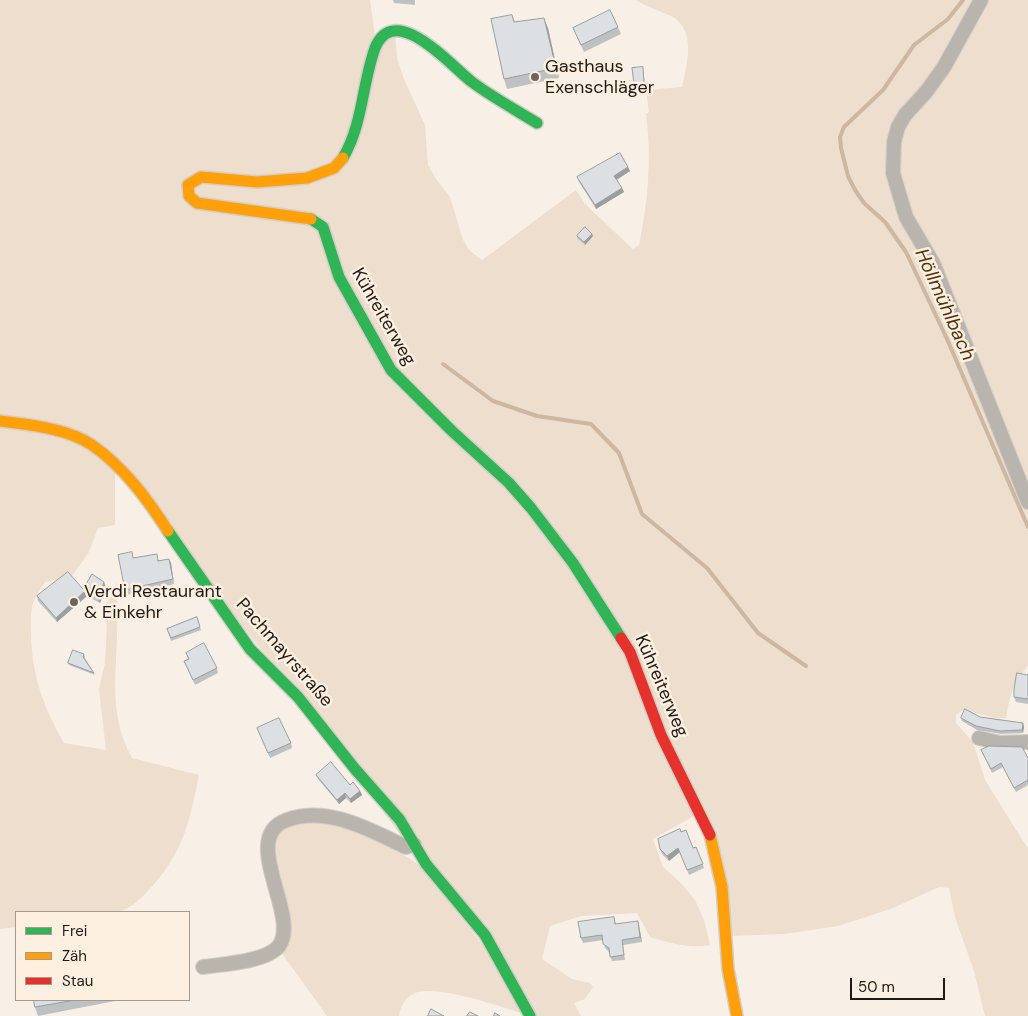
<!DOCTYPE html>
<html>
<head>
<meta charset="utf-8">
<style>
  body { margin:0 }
  #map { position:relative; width:1028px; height:1016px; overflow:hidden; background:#f8f0e7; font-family:"DM Sans",sans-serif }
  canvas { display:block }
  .legend { position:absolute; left:15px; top:911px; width:175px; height:90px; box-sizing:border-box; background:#fef0e1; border:1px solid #a59a8f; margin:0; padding:6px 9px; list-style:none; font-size:15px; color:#201a13 }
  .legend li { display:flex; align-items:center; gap:10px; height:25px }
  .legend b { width:25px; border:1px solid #a59a8f }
  .scale { position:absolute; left:850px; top:978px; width:95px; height:22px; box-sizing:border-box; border:2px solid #201a13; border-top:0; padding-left:6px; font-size:15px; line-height:18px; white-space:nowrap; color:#201a13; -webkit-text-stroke:4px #fef0e1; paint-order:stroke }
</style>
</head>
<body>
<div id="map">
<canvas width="1028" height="1016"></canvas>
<ul class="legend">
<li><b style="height:6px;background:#30b455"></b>Frei</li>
<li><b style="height:6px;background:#ff9f0a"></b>Zäh</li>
<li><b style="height:6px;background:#e5322d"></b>Stau</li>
</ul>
<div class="scale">50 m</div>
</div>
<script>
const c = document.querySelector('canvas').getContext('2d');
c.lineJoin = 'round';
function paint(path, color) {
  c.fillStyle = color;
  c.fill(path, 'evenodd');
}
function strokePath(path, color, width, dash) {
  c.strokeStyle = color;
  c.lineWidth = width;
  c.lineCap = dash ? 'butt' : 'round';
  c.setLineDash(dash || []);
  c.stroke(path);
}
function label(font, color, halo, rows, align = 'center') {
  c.font = font + ' "DM Sans",sans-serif';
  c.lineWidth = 5;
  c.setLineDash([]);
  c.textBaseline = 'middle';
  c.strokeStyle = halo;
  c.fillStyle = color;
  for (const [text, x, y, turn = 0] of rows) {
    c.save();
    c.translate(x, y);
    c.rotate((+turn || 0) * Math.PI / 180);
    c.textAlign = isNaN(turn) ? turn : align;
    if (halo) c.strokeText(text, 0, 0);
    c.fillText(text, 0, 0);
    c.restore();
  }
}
paint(new Path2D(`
  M0,0h370l5,36 20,-2 2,24 7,21 21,46 3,40 8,14 14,18 13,43 7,11 12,9 94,-70 9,14 48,45 6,-4c9,-43 13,-87 7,-131l3,-2 -3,-22 36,-3c5,-22 15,-58 -11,-71 -11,-5 -24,-9 -35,-16h392v666c-14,15 -19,32 -22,52h-11l-32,-8 -7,5v8l17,19 12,38 43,69v167h-43l-11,-45 -19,-54 -6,-29 -10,-1 -46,21 -55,18 -54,8 -54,2 -27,-125 -50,28 10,28 17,15 15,18 9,20 6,25c-21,4 -39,-2 -60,-8l-13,-24 -56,3 -31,10 -8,33 30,20 18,4 3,4 -8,12 -11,4 7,13h-46l-257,-346 -163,-200v55l-17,3 -9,24 -17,24 -27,6c-3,5 -8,11 -10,16 -5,11 -4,24 -4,35 1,43 12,73 33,110l42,7 -7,-61 6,-26 3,-62 9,-19c0,17 1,34 0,51 -1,46 -8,82 15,125l67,17c-10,49 -16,79 -52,117 -7,8 -20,19 -31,20 -30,4 -69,0 -100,0v15l-16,2z
  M324,820c34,10 67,24 96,46l56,67 45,80c-23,-7 -87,-30 -108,-19 -8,4 -13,13 -14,22h-72l-46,-64 -8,-109 10,-17z`), '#eddecd');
strokePath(new Path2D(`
  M963,0l-15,19 -34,26 -31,45 -39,37 -4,10 1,11 7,28 7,14 9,13 21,19 21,30 41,87 81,188
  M443,364l50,37 44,15 54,8 28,29 23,61 65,54 51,65 48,33`), '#cdb7a0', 4);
const street = new Path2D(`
  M981,0l-37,67 -18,25 -21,23 -7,12 -4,15 -1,31 13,44 27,46 95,239
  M979,738l21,5 28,-1
  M203,967c19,-3 63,-5 76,-21 22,-30 -41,-109 8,-126 40,-15 83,10 119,27l8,-3`);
const fast = new Path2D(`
  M343,158c20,-34 19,-74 32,-110 20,-48 76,18 97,34 20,15 44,28 65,41
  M311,219l12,8 16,50 52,93 61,61 57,52 22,25 42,55 48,75
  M168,531l82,118 48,48 57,72 45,51 26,44 59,71 45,81`);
const slow = new Path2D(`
  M311,219l-114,-16 -8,-7 -1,-11 13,-8 56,5 50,-4 27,-10 9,-10
  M0,421c30,4 67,7 92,24 32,22 56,55 76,86
  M710,835l12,52 6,82 9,47`);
const jam = new Path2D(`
  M621,638l9,14 31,83 49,100`);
strokePath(street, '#d4cec7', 16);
strokePath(fast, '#d4cec7', 14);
strokePath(slow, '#d4cec7', 14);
strokePath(jam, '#d4cec7', 14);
strokePath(street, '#bab4af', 14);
strokePath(fast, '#30b455', 11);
strokePath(slow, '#ff9f0a', 11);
strokePath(jam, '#e5322d', 11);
paint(new Path2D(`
  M393,0h22v5l-21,-2z
  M512,15l3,7 33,6 11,50 -52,11 -3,-10z
  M618,27l3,7 -37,18 -11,-24z
  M643,67l2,18 -10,2 -1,-3z
  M628,167l2,4 -13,9 5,8 2,4 -28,17 -17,-27 -2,-5z
  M592,234l1,2 -8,9 -8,-7v-2z
  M134,558l25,2 12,3 3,21 -47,11 -2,-5z
  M106,587l-6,16 -13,-7 -30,26 -19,-21 -1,-5z
  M197,617l4,13 -30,11 -4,-12z
  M186,653l31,15 1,5 -23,12 -11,-24 5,-2z
  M84,654l1,3v1l10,17 -26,-10 -1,-2z
  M1028,675v29l-12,-2 -2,-5z
  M980,717l43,6 1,4 -1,6 -22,1 -24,-4 -15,-9 -1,-3z
  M257,728l34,15 1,5 -22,10z
  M981,750l47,8v27l-12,7 -13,-25 -11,6z
  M316,775l34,10 10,6 2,4 -11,8 -5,-5 -7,6 -21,-25z
  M681,832l12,16 3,-1 8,21 -15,7 -9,-23 -11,9 -7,-7 -2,-5z
  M614,917l2,7 23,2 3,16 -19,3 2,15 -13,1 -3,-9 -4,-4 -2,-8 -20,3 -2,-5z
  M34,1000h81v1l-77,15 -3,-9z`), '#bec1c2');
paint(new Path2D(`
  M544,18l4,10 11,50 -3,-10z
  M628,167l2,4 -14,9 -2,-4z
  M622,188l2,4 -28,17 -1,-4z
  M592,234l1,2 -8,9 -1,-3z
  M169,559l2,4 3,21z
  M104,582l2,5 -6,16 -2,-4z
  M85,591l2,5 -30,26 -1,-4z
  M1023,723l1,4 -1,6 -1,-3z
  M360,791l2,4 -11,8 -1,-4z
  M345,793l1,5 -7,6 -2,-4z
  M678,848l2,4 -11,9 -2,-5z
  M638,921l1,5 3,16 -2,-5z`), '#9b9d9e');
const building = new Path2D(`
  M610,10l8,17 -37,18 -8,-17z
  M512,15l2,7 30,-4 12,50 -52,11 -13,-60z
  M643,67l1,16 -10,1 -2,-16z
  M620,153l8,14 -14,9 8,12 -27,17 -18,-28z
  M585,227l7,7 -8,8 -7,-6z
  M132,552l1,6 24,-4 1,7 11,-2 4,20 -48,11 -7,-35z
  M68,572l15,17 9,-15 12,8 -6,17 -13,-8 -29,27 -19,-22z
  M197,617l3,10 -29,11 -4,-9z
  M204,643l13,25 -24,12 -9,-19 5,-2 -3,-6z
  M73,650l11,4 -1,3 11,16 -26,-10z
  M1017,673l11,2v24l-14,-2v-7z
  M965,709l15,8 43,6 -1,7 -22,1 -24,-5 -15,-8z
  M279,718l12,25 -23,10 -11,-25z
  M989,746l33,1 6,11v22l-14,8 -13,-25 -10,6 -10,-19z
  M331,762l19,23 3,-3 7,9 -10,8 -5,-6 -8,7 -21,-25z
  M680,829l1,3 5,-2 7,18 3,-1 7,17 -16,6 -9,-22 -11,8 -7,-7 -2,-10z
  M614,917l1,7 23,-3 2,16 -18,3 2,15 -14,2 -1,-9 -6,-4 -1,-9 -21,3 -3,-16z
  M34,1000h41l-40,7z
  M431,1009l13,7h-16z
  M470,1012l8,4h-11z
  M495,1013l5,3h-6z`);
paint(building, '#dde0e2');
strokePath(building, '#9b9d9e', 1);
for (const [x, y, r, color] of [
  [535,77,5,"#6c655d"],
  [74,602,5,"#6c655d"]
]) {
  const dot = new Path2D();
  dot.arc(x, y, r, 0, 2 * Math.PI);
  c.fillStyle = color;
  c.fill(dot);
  strokePath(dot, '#fef0e1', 2);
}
label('18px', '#201a13', '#fef0e1', [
  ["Gasthaus",545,67],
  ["Exenschläger",545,88],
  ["Verdi Restaurant",84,592],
  ["& Einkehr",84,613]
], 'left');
label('18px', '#201a13', '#fef0e1', [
  ["Kühreiterweg",383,317,60],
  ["Pachmayrstraße",284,653,49],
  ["Kühreiterweg",661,686,67]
]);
label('italic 19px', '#50330d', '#fef0e1', [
  ["Höllmühlbach",944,305,66]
]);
</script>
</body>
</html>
